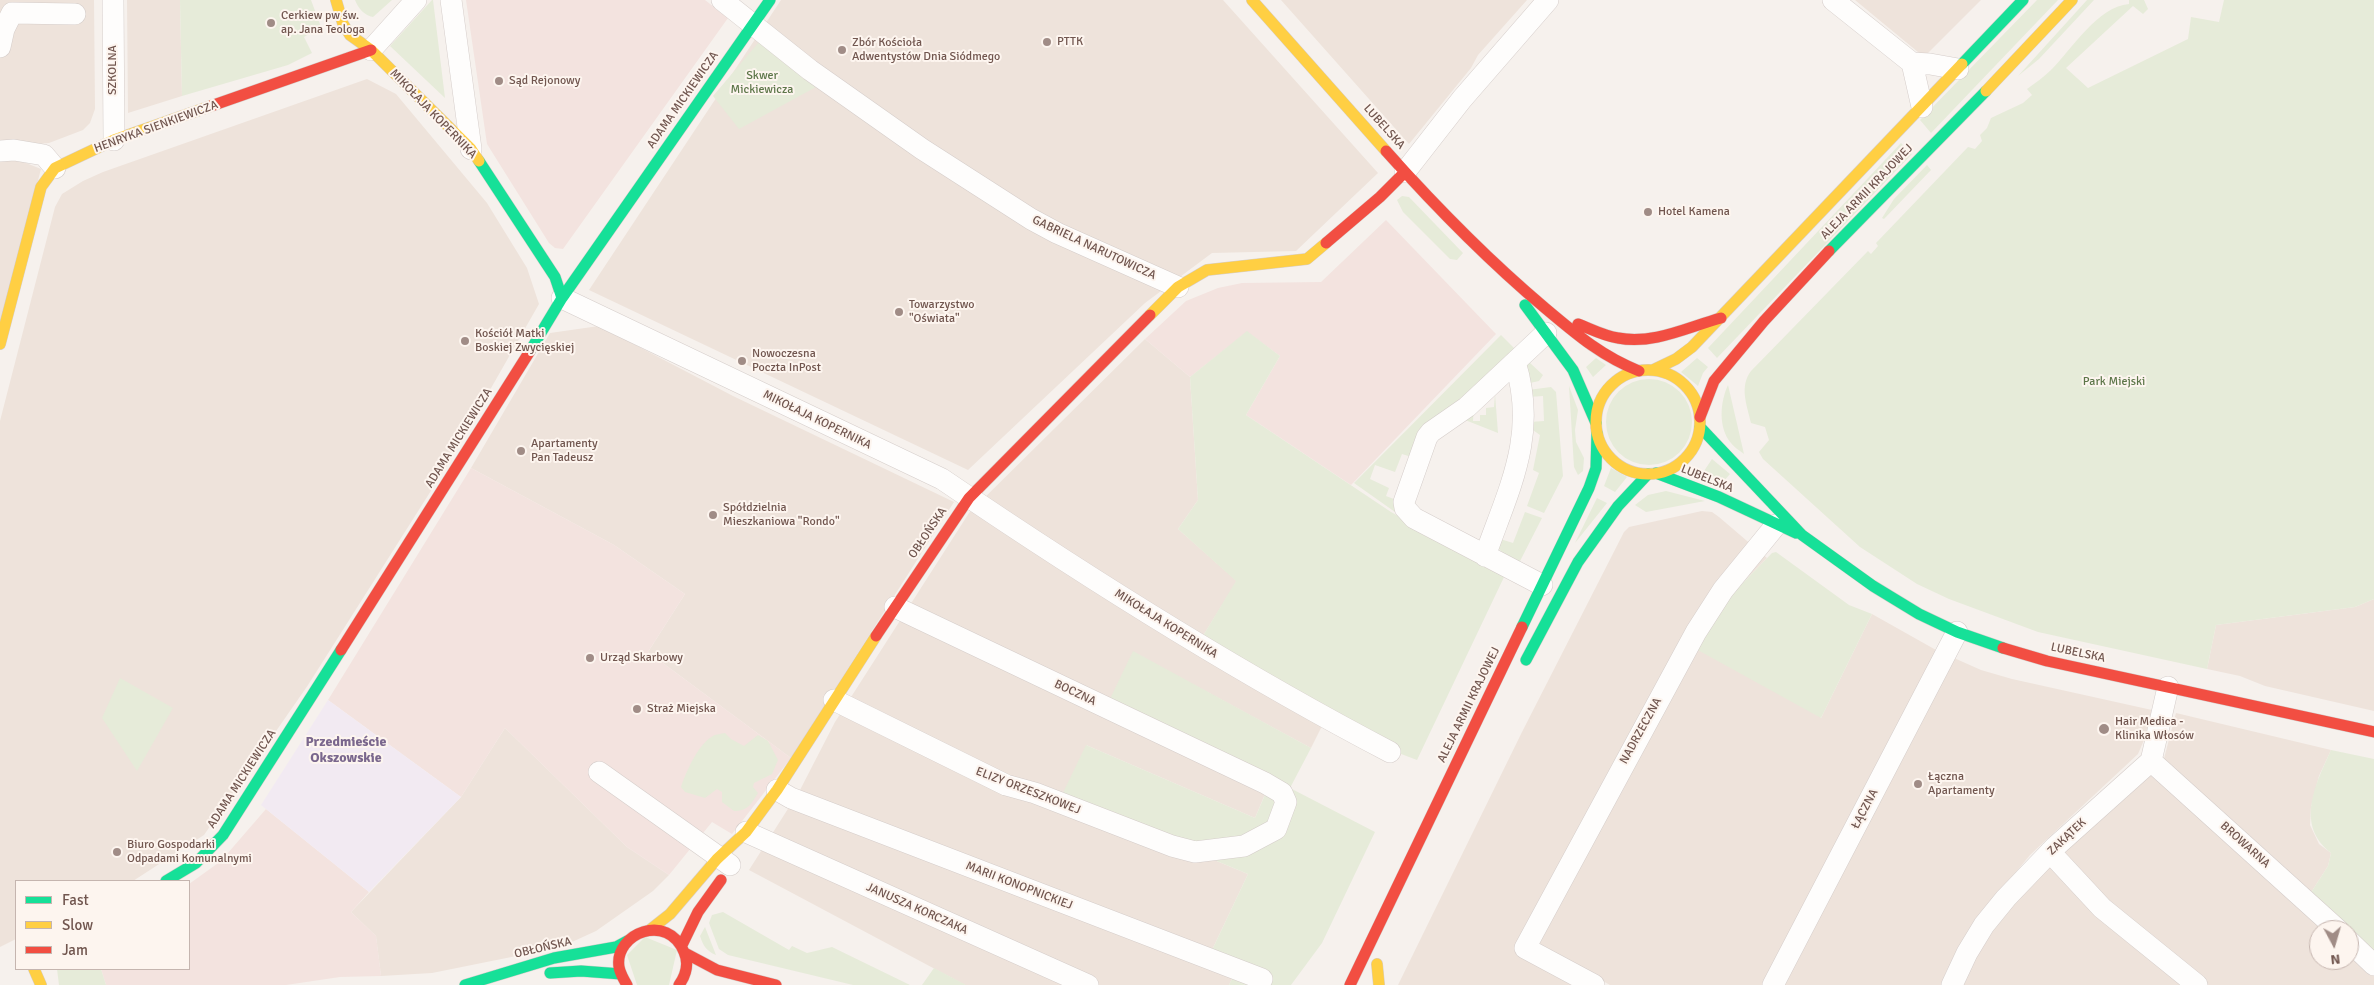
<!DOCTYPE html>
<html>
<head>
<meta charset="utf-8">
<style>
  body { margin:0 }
  #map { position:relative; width:2374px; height:985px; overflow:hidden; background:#f6f1ed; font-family:Signika,sans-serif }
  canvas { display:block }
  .legend { position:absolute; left:15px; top:880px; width:175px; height:90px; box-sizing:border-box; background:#fdf5ef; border:1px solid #c5b5af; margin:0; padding:6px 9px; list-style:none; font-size:15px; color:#71564f }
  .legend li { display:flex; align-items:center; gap:10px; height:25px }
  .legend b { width:25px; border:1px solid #c5b5af }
  .north { position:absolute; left:2309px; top:920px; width:50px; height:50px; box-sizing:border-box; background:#fdf5ef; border:1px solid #c5b5af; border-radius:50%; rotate:174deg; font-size:14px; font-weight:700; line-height:20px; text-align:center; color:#71564f }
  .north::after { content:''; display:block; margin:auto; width:18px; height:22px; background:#a08c86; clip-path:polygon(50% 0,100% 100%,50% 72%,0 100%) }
</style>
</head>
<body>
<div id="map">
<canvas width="2374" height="985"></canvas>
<ul class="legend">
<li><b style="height:6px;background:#16e098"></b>Fast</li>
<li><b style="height:6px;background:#ffcf43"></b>Slow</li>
<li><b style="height:6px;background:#f24e42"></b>Jam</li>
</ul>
<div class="north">N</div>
</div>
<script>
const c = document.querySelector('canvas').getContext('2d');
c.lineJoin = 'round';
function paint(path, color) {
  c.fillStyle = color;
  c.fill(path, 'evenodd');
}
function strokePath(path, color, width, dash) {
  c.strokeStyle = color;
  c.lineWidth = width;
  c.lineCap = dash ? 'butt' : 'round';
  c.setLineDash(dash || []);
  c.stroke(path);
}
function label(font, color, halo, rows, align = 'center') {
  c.font = font + ' Signika,sans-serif';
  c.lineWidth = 4;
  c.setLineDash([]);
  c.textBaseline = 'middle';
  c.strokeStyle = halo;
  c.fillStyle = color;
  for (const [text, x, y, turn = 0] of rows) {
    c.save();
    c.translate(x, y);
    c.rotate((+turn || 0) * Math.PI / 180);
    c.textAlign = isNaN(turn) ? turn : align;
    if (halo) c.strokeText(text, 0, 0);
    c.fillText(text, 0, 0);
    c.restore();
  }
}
paint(new Path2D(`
  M0,0h94l1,109 -5,14 -7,7 -34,13 -49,4z
  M127,0h53l2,96 -54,17z
  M781,0h442l155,173 -82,78 -84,2 -67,50 -177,167 -379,-180z
  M1281,0h246l-49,55 -7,13 -62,76z
  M1855,0h126l-57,57z
  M367,79l29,15 91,109 40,65 12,36 -93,163 -138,218 -104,150 -71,46h-117v58l-16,8v-526l55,-214 7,-13 21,-13 20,-9z
  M16,159l25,10 -41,156v-165z
  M599,326l134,70 221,106 -163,256 -143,-106 37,-58 -71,-49 -143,-77 79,-135z
  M1145,339l45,38 8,123 -20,29 59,52 -36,58 121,87 -11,22 -178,-96 138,128 -16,38 -169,-73 121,112 41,17 -36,76 28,12 -11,23h-264l-216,-115 51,-80 35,-68 134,-209z
  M1702,511l10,1 7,5 48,41 -34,35 88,125 51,-104 64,36 45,20 31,9 140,31 -8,30 -6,14 -108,101 -37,45 -46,70 -6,15h-331l-88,-50 59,50h-183l124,-253 102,-200 5,-5z
  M2374,599v112l-109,-25 -25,-10 -33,-7 9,-44 139,-18z
  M2176,713l155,37 -12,26 -8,31 -1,18 9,19 12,9 -3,13 -18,28 -148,-128z
  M505,728l122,119 42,28 -16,16 -57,40 -35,16 -129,26 -51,3 -5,-40 -25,-24 110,-115z
  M2145,775h6l174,155h-6v30h30v-8l25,24v9h-414l16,-33 37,-50z`), '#eee3db');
paint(new Path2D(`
  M466,0h239l23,18 -165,231 -8,-1 -6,-5 -62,-99z
  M1386,220l110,114 -145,151 -105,-70 34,-59 -33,-24 -57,45 -45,-38 41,-38 32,-13 24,-5 79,-1z
  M471,468l143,77 71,49 -37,58 143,106 -59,76 -20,-12 -43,53 -42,-28 -122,-119 -44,69 -133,-97z
  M266,809l103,83 -18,20 25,24 5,40 -41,1 -54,8h-180l-5,-16h88v-85l32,-23z`), '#f3e3df');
paint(new Path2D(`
  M328,700l133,97 -92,95 -108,-87z`), '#f2eaf2');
paint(new Path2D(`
  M180,0h131l10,27 -17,10 8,16 -24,12 -106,31z
  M355,0h37l-19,17c-8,-1 -15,-9 -18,-17z
  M432,0h1l12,98 -55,-52z
  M2037,0h21l-127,133 -11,-13z
  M2087,0h7l-55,59 -21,17z
  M2129,0h15l4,9 -5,5 -10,-8 -67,62 22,20 100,-49 3,-22 28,5 5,-22h150v599l-19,8 -139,18 -9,44 -169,-37 -89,-33 -32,-15 -57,-37 -97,-88 -4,-7 10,-12 -4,-13 -14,-4c-4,-18 -12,-36 0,-52l117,-120 3,3 7,-8 -2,-3 92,-96 7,2 7,-8 -2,-6 7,-7 4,-10 32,-15 9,-8 -5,-6c8,-6 17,-12 24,-19 22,-22 46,-63 78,-66z
  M759,42l57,45 -77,42 -26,-33z
  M1901,143l11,11 -195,204 -9,-10z
  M1927,165l4,5 -47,49 -2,-1 12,-19z
  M1402,196l7,1 54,56 -6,7 -7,-1 -47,-47 -6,-12z
  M1247,331l33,25 -34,59 145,97 114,63 -88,185 -21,-8 -195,-113 35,-58 -58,-52 20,-29 -8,-123z
  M1501,335l17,17 -103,106 -13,-4 -7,18 -20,-7 -5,14 19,9 -3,8 13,5 -4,11 -41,-29z
  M1596,358l10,7 -13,12 -7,-10z
  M1697,358l11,9 -5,6 -5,13 -17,-14z
  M1529,362l14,13 -4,6 -9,2 -5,-18z
  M1606 422a43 43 0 1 1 86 0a43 43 0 1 1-86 0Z
  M1728,385l16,69c-4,-3 -10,-7 -13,-11 -13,-15 -11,-41 -3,-58z
  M1569,386l9,24 -3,20 1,12 8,16 -1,13 -5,4 -4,-8z
  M1551,387l5,5 7,84 -19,37 -17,-7 12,-33 -6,-3 7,-35 -10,-7v-6l14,-1 -1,-25 -14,1 -1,-7z
  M1495,394l3,39 -38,-15 14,-12 -1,15h7v-6h6v-7l8,-1z
  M1712,459l18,15 -7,8 -19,-11z
  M1611,468l16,9 -12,15 -11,-6z
  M1666,491l39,10 -59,11 -11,-7 13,-10z
  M1597,498l10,5 -32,40z
  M1525,512l17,6 -25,49 -20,-20v-9l16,5z
  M1776,552l73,53 23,9 -51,104 -125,-69 37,-56 39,-40z
  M1133,651l178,97 -21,40 85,44 -53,111 -31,42h-62l11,-23 -28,-12 36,-76 -41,-17 39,-6 45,-45 -182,-105z
  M120,678l53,30 -36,63 -35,-53z
  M725,733l6,6 13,7 14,-11 10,6 10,19 -6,14 -18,9 -1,4 5,6c-7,11 -10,18 -24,18l-12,-9v-10l-5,-3 -12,9 -20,-6 -4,-5c5,-15 17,-43 32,-51 3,-2 9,-2 12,-3z
  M1086,745l169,73 12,-28 11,7 -1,19 -34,24 -46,8 -136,-51z
  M2331,750l43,9v193l-64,-58 18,-28 3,-13c-36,-28 -16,-68 0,-103z
  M723,912l66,38 3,-4 15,7 25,-6 78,38h-57l-125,-30 -9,-6 -10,-26 3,-8z
  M705,927l11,28c-10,-4 -13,-10 -16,-19z
  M645,937l32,13 -8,35h-32l-10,-30z
  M934,968l32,17h-44z
  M57,969h44l5,16h-47z`), '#e6ebd9');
const street = new Path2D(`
  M113,0l1,140
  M451,0l20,149
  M722,0l88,70 112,79 109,70 26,14 121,54
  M1833,0l79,63
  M0,47l4,-18 8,-16 63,1
  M371,50l45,-50
  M1912,63l18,1 28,5
  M1912,63l10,44
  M0,151l14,-1 30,5 11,13
  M1405,172l57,-73 86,-99
  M562,298l380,181c144,98 293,192 448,273
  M1485,556c24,-68 53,-121 30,-194
  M1542,585l-128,-67 -9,-10 -1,-6 23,-65 4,-5 36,-25 79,-74
  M834,700l172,85 29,8 137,53 23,6 49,-6 32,-17 10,-27 -4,-9 -17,-10 -370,-176
  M2151,761l187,169
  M599,772l131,93
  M777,790l14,8 471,181
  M746,832l342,153
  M2050,852l52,56 95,77
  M2349,941l25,24
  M1594,985l-69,-37 171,-316 27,-42 53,-65
  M1773,985l184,-353
  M1952,985l15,-32 17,-28 22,-27 49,-51 96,-86 17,-74`);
const fast = new Path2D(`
  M1962,64l61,-64
  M479,161l76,116 7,21
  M1829,251l157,-160
  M1525,305l48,65 23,53
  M530,351l32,-53 208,-298
  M1700,427l102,108 71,51 46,28 38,18 46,16
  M1656,473l63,24 77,36
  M1522,627l67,-139 7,-20 1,-35
  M1526,660l52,-98 40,-56 30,-32
  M166,881l30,-18 27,-28 118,-185
  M550,973l31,-2 40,3
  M465,985l89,-27 62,-11 11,-6`);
const slow = new Path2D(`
  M336,0l7,24 7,11 21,15 100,99 8,12
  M1252,0l134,151
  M1986,91l86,-91
  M1150,315l28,-28 29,-17 100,-11 19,-16
  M0,344l41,-157 14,-19 59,-28 97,-34
  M1596 422a52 52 0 1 1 104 0a52 52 0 1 1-104 0Z
  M1653,370l23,-11 16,-12 270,-283
  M651,929l19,-15 47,-55 29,-27 31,-42 99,-154
  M1377,964l2,21
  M34,969l7,16`);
const jam = new Path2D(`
  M211,106l160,-56
  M1386,151c50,56 102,109 159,157 31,26 56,48 94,63
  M1326,243l54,-46 25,-25
  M1578,324c13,5 26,12 40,14 35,7 70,-11 103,-20
  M1700,417l14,-36 50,-60 65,-70
  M876,636l93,-138 181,-183
  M2003,648l44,13 327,71
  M341,650l189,-299
  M682,945l16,-33 23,-32
  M685,953l32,17 59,15
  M627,985c-3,-5 -7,-12 -8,-18 -5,-34 49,-55 65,-15 5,11 2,23 -5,33
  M1350,985l172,-358`);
strokePath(street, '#d5cdca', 22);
strokePath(fast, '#d5cdca', 12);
strokePath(slow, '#d5cdca', 12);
strokePath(jam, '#d5cdca', 12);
strokePath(street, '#fefdfc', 21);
strokePath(fast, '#16e098', 11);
strokePath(slow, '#ffcf43', 11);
strokePath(jam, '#f24e42', 11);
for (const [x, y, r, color] of [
  [271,23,5,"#a08c86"],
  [1047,42,5,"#a08c86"],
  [842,50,5,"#a08c86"],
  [499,81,5,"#a08c86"],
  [1648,212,5,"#a08c86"],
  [899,312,5,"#a08c86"],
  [465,341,5,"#a08c86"],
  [742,361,5,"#a08c86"],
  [521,451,5,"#a08c86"],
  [713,515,5,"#a08c86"],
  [590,658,5,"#a08c86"],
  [637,709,5,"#a08c86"],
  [2104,729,6,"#a08c86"],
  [1918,784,5,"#a08c86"],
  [117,852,5,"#a08c86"]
]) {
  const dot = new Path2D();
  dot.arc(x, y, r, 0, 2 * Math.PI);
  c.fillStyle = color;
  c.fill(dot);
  strokePath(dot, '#fdf5ef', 2);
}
label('12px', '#71564f', '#fdf5ef', [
  ["Cerkiew pw św.",281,16],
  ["ap. Jana Teologa",281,30],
  ["PTTK",1057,42],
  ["Zbór Kościoła",852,43],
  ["Adwentystów Dnia Siódmego",852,57],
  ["Sąd Rejonowy",509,81],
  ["Hotel Kamena",1658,212],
  ["Towarzystwo",909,305],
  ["\"Oświata\"",909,319],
  ["Kościół Matki",475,334],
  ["Boskiej Zwycięskiej",475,348],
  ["Nowoczesna",752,354],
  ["Poczta InPost",752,368],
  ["Apartamenty",531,444],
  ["Pan Tadeusz",531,458],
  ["Spółdzielnia",723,508],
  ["Mieszkaniowa \"Rondo\"",723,522],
  ["Urząd Skarbowy",600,658],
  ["Straż Miejska",647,709],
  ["Hair Medica -",2115,722],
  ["Klinika Włosów",2115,736],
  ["Łączna",1928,777],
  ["Apartamenty",1928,791],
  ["Biuro Gospodarki",127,845],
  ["Odpadami Komunalnymi",127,859]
], 'left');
label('12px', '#71564f', '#fdf5ef', [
  ["SZKOLNA",113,70,-90],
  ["ADAMA MICKIEWICZA",683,100,-55],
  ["MIKOŁAJA KOPERNIKA",433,114,46],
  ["HENRYKA SIENKIEWICZA",156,127,-20],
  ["LUBELSKA",1384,127,48],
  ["ALEJA ARMII KRAJOWEJ",1867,192,-46],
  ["GABRIELA NARUTOWICZA",1094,248,25],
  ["MIKOŁAJA KOPERNIKA",817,420,26],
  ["ADAMA MICKIEWICZA",459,438,-58],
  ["LUBELSKA",1707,479,22],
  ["OBŁOŃSKA",928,533,-56],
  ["MIKOŁAJA KOPERNIKA",1166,624,32],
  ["LUBELSKA",2078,653,12],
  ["BOCZNA",1075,693,25],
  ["ALEJA ARMII KRAJOWEJ",1469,705,-64],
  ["NADRZECZNA",1641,731,-61],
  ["ADAMA MICKIEWICZA",242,779,-57],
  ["ELIZY ORZESZKOWEJ",1028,791,21],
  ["ŁĄCZNA",1865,809,-62],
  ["ZAKĄTEK",2067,837,-43],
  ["BROWARNA",2245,845,42],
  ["MARII KONOPNICKIEJ",1019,886,21],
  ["JANUSZA KORCZAKA",917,909,24],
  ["OBŁOŃSKA",543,948,-13]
]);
label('12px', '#5d7649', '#fdf5ef', [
  ["Skwer",762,76],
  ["Mickiewicza",762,90],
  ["Park Miejski",2114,382]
]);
label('bold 14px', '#7a678d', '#fdf5ef', [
  ["Przedmieście",346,742],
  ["Okszowskie",346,758]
]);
</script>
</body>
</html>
